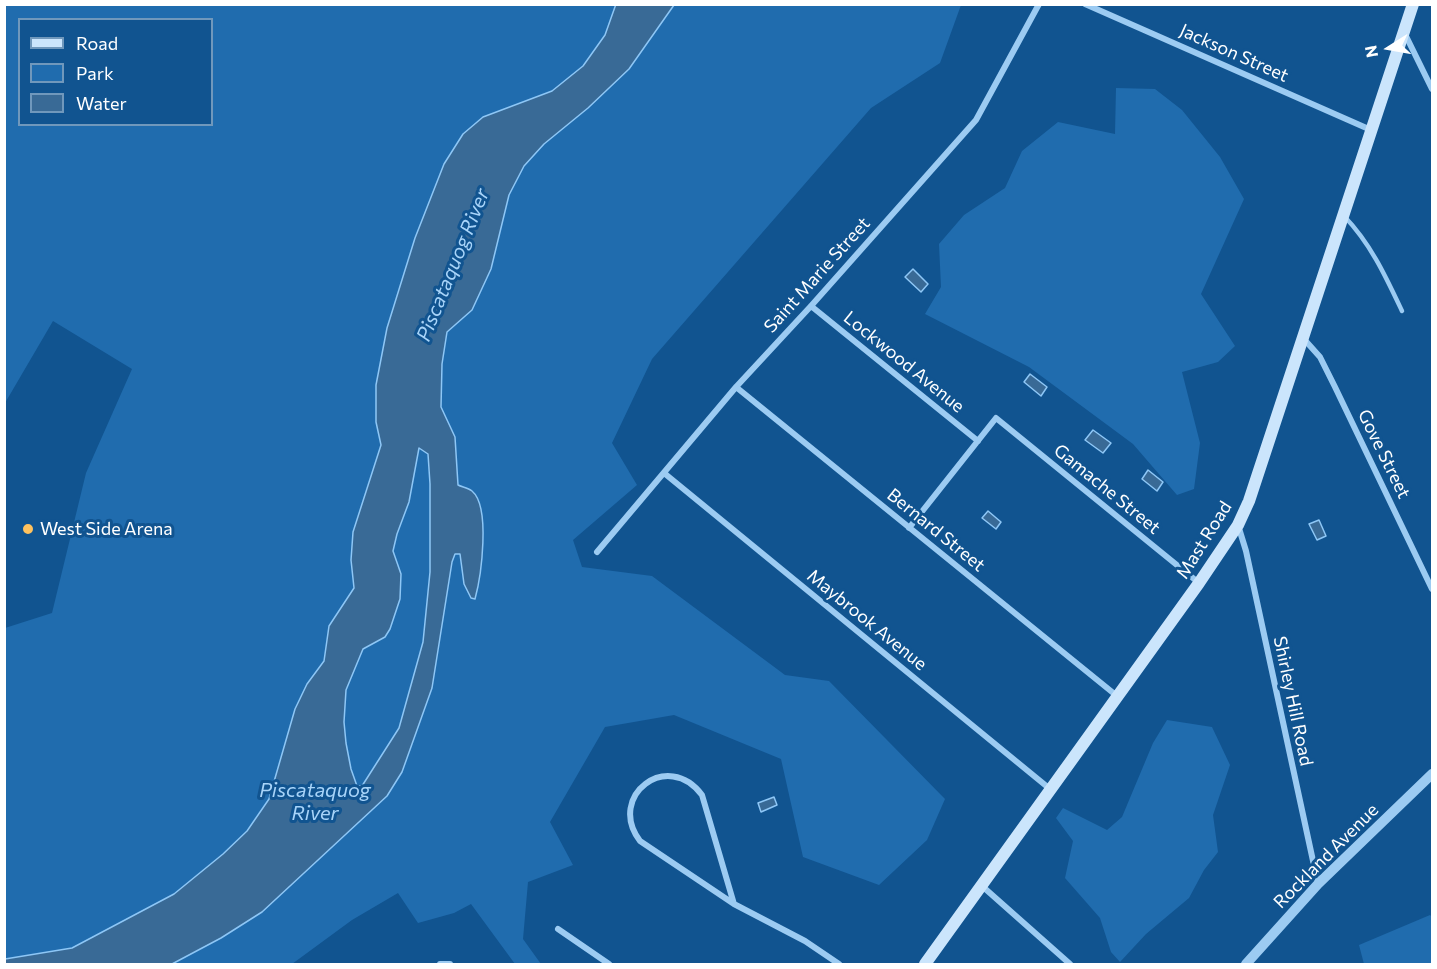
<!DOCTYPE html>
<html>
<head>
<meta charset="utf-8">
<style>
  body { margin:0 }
  #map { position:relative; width:1437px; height:969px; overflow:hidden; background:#115490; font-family:Commissioner,sans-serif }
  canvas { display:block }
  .frame { position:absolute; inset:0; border:6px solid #fff; pointer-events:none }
  .legend { position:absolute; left:18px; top:18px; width:195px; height:108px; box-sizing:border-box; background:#115490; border:2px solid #7098bc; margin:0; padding:8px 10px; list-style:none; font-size:18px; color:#fff }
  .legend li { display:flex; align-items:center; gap:12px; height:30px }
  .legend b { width:30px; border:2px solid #7098bc }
  .north { position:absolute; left:1359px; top:18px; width:60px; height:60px; -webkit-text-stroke:4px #115490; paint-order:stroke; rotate:259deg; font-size:16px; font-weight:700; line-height:24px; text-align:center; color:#fff }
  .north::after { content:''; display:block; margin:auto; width:21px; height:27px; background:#fff; clip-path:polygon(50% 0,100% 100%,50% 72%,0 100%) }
</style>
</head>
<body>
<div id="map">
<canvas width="1437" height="969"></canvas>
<div class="frame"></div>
<ul class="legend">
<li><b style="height:8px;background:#cbe5fc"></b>Road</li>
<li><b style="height:16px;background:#206cae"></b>Park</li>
<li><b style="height:16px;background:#396a96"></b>Water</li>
</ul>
<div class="north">N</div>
</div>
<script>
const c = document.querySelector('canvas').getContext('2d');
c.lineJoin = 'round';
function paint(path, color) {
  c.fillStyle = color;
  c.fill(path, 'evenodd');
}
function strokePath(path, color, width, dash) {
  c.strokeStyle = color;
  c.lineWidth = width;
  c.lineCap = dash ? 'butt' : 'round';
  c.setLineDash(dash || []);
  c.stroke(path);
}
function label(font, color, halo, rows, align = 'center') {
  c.font = font + ' Commissioner,sans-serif';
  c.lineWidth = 6;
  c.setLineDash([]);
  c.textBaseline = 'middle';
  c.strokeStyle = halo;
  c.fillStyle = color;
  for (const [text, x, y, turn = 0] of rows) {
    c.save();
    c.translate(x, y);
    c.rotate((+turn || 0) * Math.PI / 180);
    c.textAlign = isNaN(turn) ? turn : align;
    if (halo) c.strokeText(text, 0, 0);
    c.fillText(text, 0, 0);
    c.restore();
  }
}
paint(new Path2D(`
  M5,5h611l-11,30 -22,31 -31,25 -30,13 -107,134 -28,90 -11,57v37l5,23 -28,87 -2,28 3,28 -25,38 -5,35 -17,23 -12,25 -26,90 -22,31 -24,24 -49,40 -102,54 -67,11v-331l47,-15 34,-140 46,-104 -79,-48 -48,82zM20,20h192v104h-192z
  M674,5h287l-21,58 -69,45 -219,251 -40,84 25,42 -64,55 9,27 70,9 133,99 44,6 116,118 -18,41 -48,45 -76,-28 -22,-98 -107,-44 -69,12 -55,95 23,43 -45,17 -5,57 18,25h-26l-44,-60 -17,9 -36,10 -20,-30 -46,27 -60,44h-120l49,-26 41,-26 125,-116 15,-24 30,-84 20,-126 3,-8h5l4,30 11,15c5,-21 12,-75 4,-94 -3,-8 -14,-14 -21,-19l-3,-49 -14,-30 1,-43 5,-32 25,-22 19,-41 18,-74 15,-29 20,-22 44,-36z
  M1116,88l39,1 27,21 38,47 24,42 -43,95 34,52 -17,16 -36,10 18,71 -6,46 -17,6 -44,-51 -104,-77 -104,-53 16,-27 -2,-43 25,-29 41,-27 17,-37 36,-29 57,12z
  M419,447l9,6 2,31v88l-7,70 -24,86 -37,58h-5l-6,-17 -5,-26 -2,-21 2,-32 17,-41 21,-12 17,-63 -8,-23 4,-17 12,-32z
  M1167,720l45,7 18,38 -17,50 5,37 -14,18 -15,28 -43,36 -26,28 -9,-10 -11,-34 -35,-40 8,-37 -17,-23 7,-10 44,22 15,-13 31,-74z
  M1430,915l2,2v47h-68l-5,-19z`), '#206cae');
const water = new Path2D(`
  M616,4l58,1 -45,64 -41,39 -44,36 -20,22 -15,29 -18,74 -19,41 -25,22 -5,32 -1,43 14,30 3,48c4,2 10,3 14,6 19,16 9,86 3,108l-4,-1 -7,-14 -4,-30h-5l-3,8 -20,126 -30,84 -15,24 -125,116 -41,26 -49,26h-167v-5l67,-11 102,-54 49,-40 24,-23 22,-32 26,-90 12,-25 17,-23 5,-35 25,-38 -3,-28 2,-28 28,-87 -5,-23v-37l11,-57 28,-90 29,-74 19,-30 20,-17 69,-26 31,-25 22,-31zM419,448l9,6 2,30v88l-7,70 -24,86 -37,58h-5l-6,-17 -5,-26 -2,-21 2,-32 17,-41 22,-12 5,-8 10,-30 1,-25 -8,-23 4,-17 12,-32z
  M913,269l15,15 -7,8 -16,-15z
  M1030,374l17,13 -6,9 -17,-14z
  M1093,430l18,13 -8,10 -18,-13z
  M1148,470l15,12 -6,9 -15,-12z
  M988,511l13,11 -5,7 -14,-11z
  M1319,520l7,16 -9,4 -8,-16z
  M774,797l3,8 -16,7 -3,-9z`);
paint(water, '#396a96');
strokePath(water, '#8ec7f6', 1.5);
strokePath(new Path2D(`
  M1344,216c27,28 42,61 58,95`), '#9ccbf2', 4.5);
strokePath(new Path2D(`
  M1085,4l286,126
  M1404,32l28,57
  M811,306l167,135
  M1303,338l17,19 15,30 97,202
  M736,387l381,309
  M664,473l386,316
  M1238,525l8,26 72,333
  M909,528l87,-110 203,165
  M597,552l139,-165 75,-81 165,-186 63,-116
  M982,886l88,78
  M734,904l-32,-109c-34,-46 -96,1 -62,46l94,63 71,37 34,23
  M558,929l51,35
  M440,964h10`), '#9ccbf2', 6);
strokePath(new Path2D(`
  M1246,964l72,-80 114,-110`), '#9ccbf2', 10);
strokePath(new Path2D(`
  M925,964l274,-381 39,-58 11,-24 164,-497`), '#cbe5fc', 12);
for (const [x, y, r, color] of [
  [28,529,6,"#ffc25e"]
]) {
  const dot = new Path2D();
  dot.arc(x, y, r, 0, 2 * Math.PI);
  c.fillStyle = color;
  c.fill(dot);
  strokePath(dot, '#115490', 2);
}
label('18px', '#fff', '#115490', [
  ["Jackson Street",1234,53,24],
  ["Saint Marie Street",817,275,-48],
  ["Lockwood Avenue",904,362,39],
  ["Gove Street",1384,454,64],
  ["Gamache Street",1107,489,39],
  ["Bernard Street",936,530,39],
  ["Mast Road",1204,540,-58],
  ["Maybrook Avenue",867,620,39],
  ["Shirley Hill Road",1293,701,78],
  ["Rockland Avenue",1326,856,-45]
]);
label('18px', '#fff', '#115490', [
  ["West Side Arena",40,529]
], 'left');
label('italic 20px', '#a8d4f9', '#115490', [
  ["Piscataquog River",453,265,-68],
  ["Piscataquog",315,790],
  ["River",315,813]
]);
</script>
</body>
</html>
